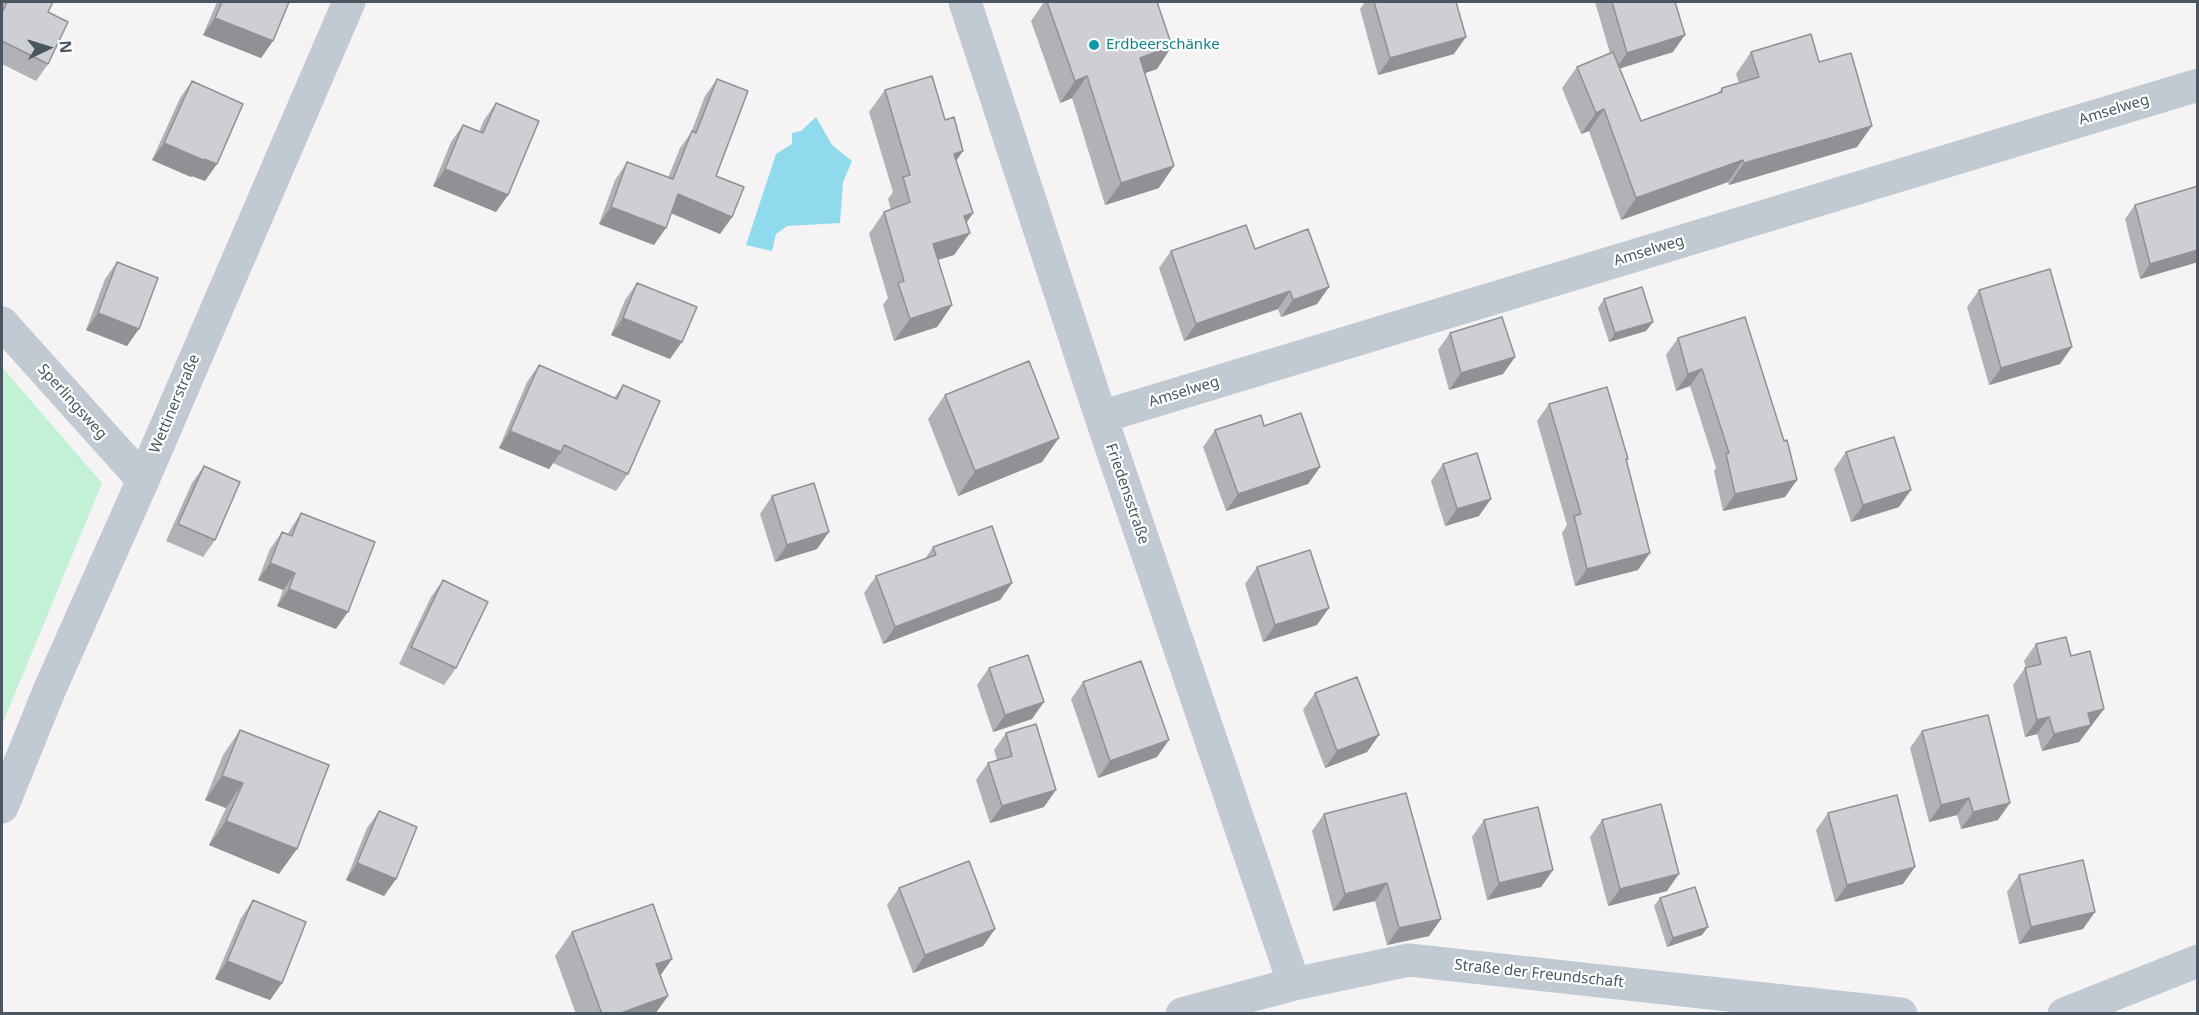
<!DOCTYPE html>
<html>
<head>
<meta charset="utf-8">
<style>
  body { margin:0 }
  #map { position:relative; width:2199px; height:1015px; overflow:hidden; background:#f5f3f3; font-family:"Noto Sans",sans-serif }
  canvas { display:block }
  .frame { position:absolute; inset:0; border:3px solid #4a5661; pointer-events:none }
  .north { position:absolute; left:18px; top:18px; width:60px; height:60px; -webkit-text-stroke:4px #fff; paint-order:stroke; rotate:86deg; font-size:16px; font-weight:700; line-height:24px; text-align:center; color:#4a5661 }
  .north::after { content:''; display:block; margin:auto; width:21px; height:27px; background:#4a5661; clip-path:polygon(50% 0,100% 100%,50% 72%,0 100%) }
</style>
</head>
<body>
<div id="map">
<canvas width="2199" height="1015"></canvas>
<div class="frame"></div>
<div class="north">N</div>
</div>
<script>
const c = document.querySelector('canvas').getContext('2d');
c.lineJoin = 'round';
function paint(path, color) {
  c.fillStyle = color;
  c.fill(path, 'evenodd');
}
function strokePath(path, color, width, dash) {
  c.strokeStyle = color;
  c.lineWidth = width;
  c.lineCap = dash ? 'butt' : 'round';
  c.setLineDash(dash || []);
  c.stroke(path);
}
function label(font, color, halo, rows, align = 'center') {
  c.font = font + ' "Noto Sans",sans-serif';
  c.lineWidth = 4.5;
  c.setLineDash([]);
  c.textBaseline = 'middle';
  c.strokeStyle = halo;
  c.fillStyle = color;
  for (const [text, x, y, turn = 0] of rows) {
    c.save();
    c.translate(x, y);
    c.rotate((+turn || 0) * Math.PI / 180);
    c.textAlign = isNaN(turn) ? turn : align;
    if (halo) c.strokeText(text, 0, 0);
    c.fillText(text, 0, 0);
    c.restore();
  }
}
paint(new Path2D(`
  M2,367l100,116 -100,242z`), '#c3f1d5');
paint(new Path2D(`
  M816,117l16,28 20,16 -9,21 -3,41 -53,3 -11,8 -4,17 -26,-6 30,-91 16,-10v-11l9,-2z`), '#90daee');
strokePath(new Path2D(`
  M965,2l136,415 193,567
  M2,323l141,157
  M1101,417l1097,-332
  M2,807l47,-116 94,-211 206,-478
  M1182,1014l112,-30 115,-24 492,54
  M2064,1014l134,-53`), '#c1cad2', 33);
paint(new Path2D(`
  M4,2h49l-5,10v52l-12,17 -34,-17v-58z
  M217,2h72l-28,56 -58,-23z
  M1044,2h113l15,44 -15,23 -12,4 14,115 -54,17 -33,-107 -12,5 -29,-82z
  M1365,2h91l-2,52 -76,21 -18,-66z
  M1595,2h80l-2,50 -54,16 22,53 77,-28 4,-5 17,-5 -3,-9 15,-22 68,10 38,85 -128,38 -1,-3 -107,38 -32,-89 -8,3 -19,-46 15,-21 33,-14z
  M717,79l-1,97 16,41 -12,17 -49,-21 -17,32 -55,-21 16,-44 12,-18 41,16 12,-30 11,-15 14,-37z
  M192,81l13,100 -13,-5 -1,1 -39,-17 28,-62z
  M885,90l72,71 16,52 -7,10 -12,32 -16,5 14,45 -15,22 -43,14 -11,-36 5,-7 -19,-64 15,-22 7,-2 -3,-11 5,-7 -24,-80z
  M496,103l12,92 -12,17 -63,-26 18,-44 12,-17 16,7 5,-12z
  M2135,205l63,57 -58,17 -15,-60z
  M1255,249l74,38 -12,17 -36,13 -3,-8 -94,32 -25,-73 12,-17z
  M117,262l10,84 -41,-16 19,-51z
  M637,283l33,76 -59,-24 14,-35z
  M1979,290l81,74 -71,21 -22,-78z
  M1604,299l42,32 -37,11 -11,-34z
  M1745,317l40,180 -62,14 -9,-40 2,-3 -26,-82 -14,5 -10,-36 12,-17z
  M1450,333l65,24 -12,17 -54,16 -11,-40z
  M539,365l75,33 9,-13 5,89 -12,17 -63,-28 -4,6 -50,-21 28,-66z
  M945,395l97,67 -84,34 -30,-77z
  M1549,404l79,55 -1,1 11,110 -63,16 -13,-53 5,-8 -30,-104z
  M1264,426l56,41 -12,17 -82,27 -23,-64 12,-17z
  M1846,452l53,55 -48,15 -17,-53z
  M1443,464l36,52 -34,10 -14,-45z
  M204,466l11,74 -12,17 -37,-16 26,-58z
  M772,496l45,53 -42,13 -15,-48z
  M301,513l35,116 -59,-23 6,-16 -25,-10 12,-31 12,-17 6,2 2,-4z
  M933,547l79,36 -12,17 -117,44 -19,-51 12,-17 49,-17z
  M1257,567l60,58 -54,17 -18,-58z
  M443,580l13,88 -12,17 -45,-21 32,-67z
  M2036,644l35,12 33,53 -25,33 -37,9 -5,-17 -12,3 -12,-52 12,-17h1l-2,-7z
  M989,668l43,51 -39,13 -16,-47z
  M1083,682l74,75 -59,21 -27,-79z
  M1315,693l64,42 -12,17 -42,16 -22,-58z
  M240,730l39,144 -70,-29 17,-37 -21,-8 18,-45z
  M1922,731l76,89 -37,9 -4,-14 -28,7 -19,-74z
  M1006,733l38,74 -54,16 -14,-43 12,-17 9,-3 -3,-10z
  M379,811l17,68 -12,17 -38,-16 21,-52z
  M1828,813l75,71 -68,18 -19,-72z
  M1324,814l117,105 -12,17 -42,9 -12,-44 -42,10 -21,-80z
  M1484,820l69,50 -12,17 -54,13 -15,-63z
  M1602,820l65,71 -59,15 -18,-69z
  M2019,875l64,54 -64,15 -12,-52z
  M899,888l96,41 -12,17 -70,27 -26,-68z
  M1660,898l42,37 -35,12 -13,-41z
  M253,900l29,83 -12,17 -55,-21 26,-61z
  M572,932l100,27 -12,16 8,21 -13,18h-79l-21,-58z`), '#b0b2b7');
paint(new Path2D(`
  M215,18l58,23 -12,17 -58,-23z
  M1685,35l-12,17 -58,18 12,-17z
  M1466,37l-12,17 -76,21 12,-17z
  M1172,46l-15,23 -32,11 15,-22z
  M1087,76l-15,22 -12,5 15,-22z
  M1604,109l-15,22 -8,3 15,-21z
  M1872,126l-15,21 -128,38 15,-22z
  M164,143l53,21 -12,17 -13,-5 -1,1 -39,-17z
  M963,151l-15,22 6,-19z
  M1743,160l-15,22 -107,38 15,-22z
  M1174,166l-15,22 -54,17 16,-22z
  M445,169l63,26 -12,17 -63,-26z
  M678,194l54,23 -12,17 -54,-23z
  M611,207l55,21 -12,17 -55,-21z
  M973,213l-15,22 6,-19z
  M970,233l-16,22 -37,11 16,-22z
  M2198,250v12l-58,17 10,-15z
  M1329,287l-12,17 -36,13 12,-17z
  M1290,291l-12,18 -94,32 12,-17z
  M952,305l-15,22 -43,14 16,-22z
  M98,313l41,16 -12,17 -41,-16z
  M623,318l59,24 -12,17 -59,-24z
  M1653,322l-7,9 -37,11 6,-9z
  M2072,347l-12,17 -71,21 12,-17z
  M1515,357l-12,17 -54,16 12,-17z
  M1702,369l-12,17 -14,5 12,-17z
  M510,431l51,21 -12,17 -50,-21z
  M1059,438l-17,24 -84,34 17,-25z
  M1320,467l-12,17 -82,27 12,-17z
  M1797,480l-12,17 -62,14 12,-17z
  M1911,490l-12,17 -48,15 12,-17z
  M1491,499l-12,17 -34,10 12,-17z
  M829,532l-12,17 -42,13 12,-17z
  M1650,553l-12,17 -63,16 12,-17z
  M270,563l25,10 -12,17 -25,-10z
  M1012,583l-12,17 -117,44 12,-17z
  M289,589l59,23 -12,17 -59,-23z
  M1329,608l-12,17 -54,17 12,-17z
  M1044,702l-12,17 -39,13 12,-17z
  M2104,709l-25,33 -37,9 12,-17 34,-21z
  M2049,717l-12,17 -12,3 12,-17z
  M1379,735l-12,17 -42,16 12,-17z
  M1169,740l-12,17 -59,21 12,-17z
  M222,776l21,7 -17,25 -21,-8z
  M1056,790l-12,17 -54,16 12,-17z
  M1969,798l-12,17 -28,7 12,-17z
  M2010,803l-12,17 -37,9 12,-17z
  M226,821l71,28 -18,25 -70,-29z
  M357,863l39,16 -12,17 -38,-16z
  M1915,867l-12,17 -68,18 12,-17z
  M1553,870l-12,17 -54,13 12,-17z
  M1679,874l-12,17 -59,15 12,-17z
  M1387,883l-12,18 -42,10 12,-17z
  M2095,912l-12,17 -64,15 12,-17z
  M1441,919l-12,17 -42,9 12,-17z
  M1708,927l-6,8 -35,12 6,-9z
  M995,929l-12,17 -70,27 12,-18z
  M672,959l-17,24 1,-19z
  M227,961l55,22 -12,17 -55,-21z
  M668,996l-13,18h-37z`), '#909195');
const building = new Path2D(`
  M7,2h46l-5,10 20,10 -20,42 -46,-23v-28z
  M222,2h67l-16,39 -58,-23z
  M1047,2h110l15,44 -32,12 34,108 -53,17 -34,-107 -12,5z
  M1374,2h82l10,35 -76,21z
  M1612,2h63l10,33 -58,18z
  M1811,34l8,28 32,-9 21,73 -128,37 -1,-3 -107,38 -32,-89 -8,4 -19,-46 36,-15 28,69 81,-29v-4l37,-11 -8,-25z
  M932,76l13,44 9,-3 9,34 -9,3 19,59 -9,3 6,17 -37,11 19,61 -42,14 -12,-36 6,-2 -20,-69 26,-10 -7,-25 7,-2 -25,-85z
  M717,79l31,12 -32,85 28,11 -12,30 -54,-23 -12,34 -55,-21 16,-45 46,17 19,-48 4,2z
  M192,81l51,23 -26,60 -13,-5 -1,1 -39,-17z
  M496,103l43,18 -31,74 -63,-26 18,-44 20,8z
  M2198,186v64l-48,14 -15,-59z
  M1246,225l9,24 53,-20 21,58 -36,13 -3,-9 -94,33 -25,-73z
  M117,262l41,16 -19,51 -41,-16z
  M2050,269l22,78 -71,21 -22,-78z
  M637,283l60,24 -15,35 -59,-24z
  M1642,287l11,35 -38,11 -11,-34z
  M1502,317l13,40 -54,16 -11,-40z
  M1745,317l39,124 3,-1 10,40 -62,14 -9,-40 3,-1 -27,-84 -14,5 -10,-36z
  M1029,361l30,77 -84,33 -30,-76z
  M539,365l78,34 6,-14 37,16 -32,73 -64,-29 -3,7 -51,-21z
  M1607,387l21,72h-2l24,94 -63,16 -13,-53 7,-2 -32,-110z
  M1301,413l19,54 -82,27 -23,-64 46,-15 3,11z
  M1894,437l17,53 -48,15 -17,-53z
  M1477,453l14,46 -34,10 -14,-45z
  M204,466l36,16 -25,58 -37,-16z
  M814,483l15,49 -42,13 -15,-49z
  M301,513l74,29 -27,70 -59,-23 6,-16 -25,-10 12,-31 10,4z
  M992,526l20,57 -117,44 -19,-51 60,-21 -3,-8z
  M1310,550l19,58 -54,17 -18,-58z
  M443,580l45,22 -32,66 -45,-21z
  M2066,637l5,19 19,-5 14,58 -16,4 3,12 -37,9 -5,-17 -12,3 -12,-52 16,-4 -5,-20z
  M1028,655l16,47 -39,13 -16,-47z
  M1141,661l28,79 -59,21 -27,-79z
  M1357,677l22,58 -42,16 -22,-58z
  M1988,715l22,88 -37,9 -4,-14 -28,7 -19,-74z
  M1036,724l20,66 -54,16 -14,-43 24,-7 -6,-23z
  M240,730l89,35 -32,84 -71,-28 17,-38 -21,-7z
  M1406,793l35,126 -42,9 -12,-45 -42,11 -21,-80z
  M1897,795l18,72 -68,18 -19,-72z
  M1661,804l18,70 -59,15 -18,-69z
  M1538,807l15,63 -54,13 -15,-63z
  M379,811l38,16 -21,52 -39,-16z
  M2083,860l12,52 -64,15 -12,-52z
  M969,861l26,68 -70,26 -26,-67z
  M1695,887l13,40 -35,11 -13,-40z
  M253,900l53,22 -24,61 -55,-22z
  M653,904l19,55 -16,5 12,32 -50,18h-16l-30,-82z`);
paint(building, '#cdcfd5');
strokePath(building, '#909195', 1.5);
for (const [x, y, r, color] of [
  [1094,45,6,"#0f9aa8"]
]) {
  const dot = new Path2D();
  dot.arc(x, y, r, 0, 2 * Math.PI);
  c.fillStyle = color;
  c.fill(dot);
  strokePath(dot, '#fff', 2);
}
label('15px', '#0d838f', '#fff', [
  ["Erdbeerschänke",1106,45]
], 'left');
label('15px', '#4a5661', '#fff', [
  ["Amselweg",2114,110,-17],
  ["Amselweg",1649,251,-17],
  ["Amselweg",1184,392,-17],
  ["Sperlingsweg",72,402,48],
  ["Wettinerstraße",175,404,-67],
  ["Friedensstraße",1127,494,71],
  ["Straße der Freundschaft",1539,974,6]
]);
</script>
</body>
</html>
